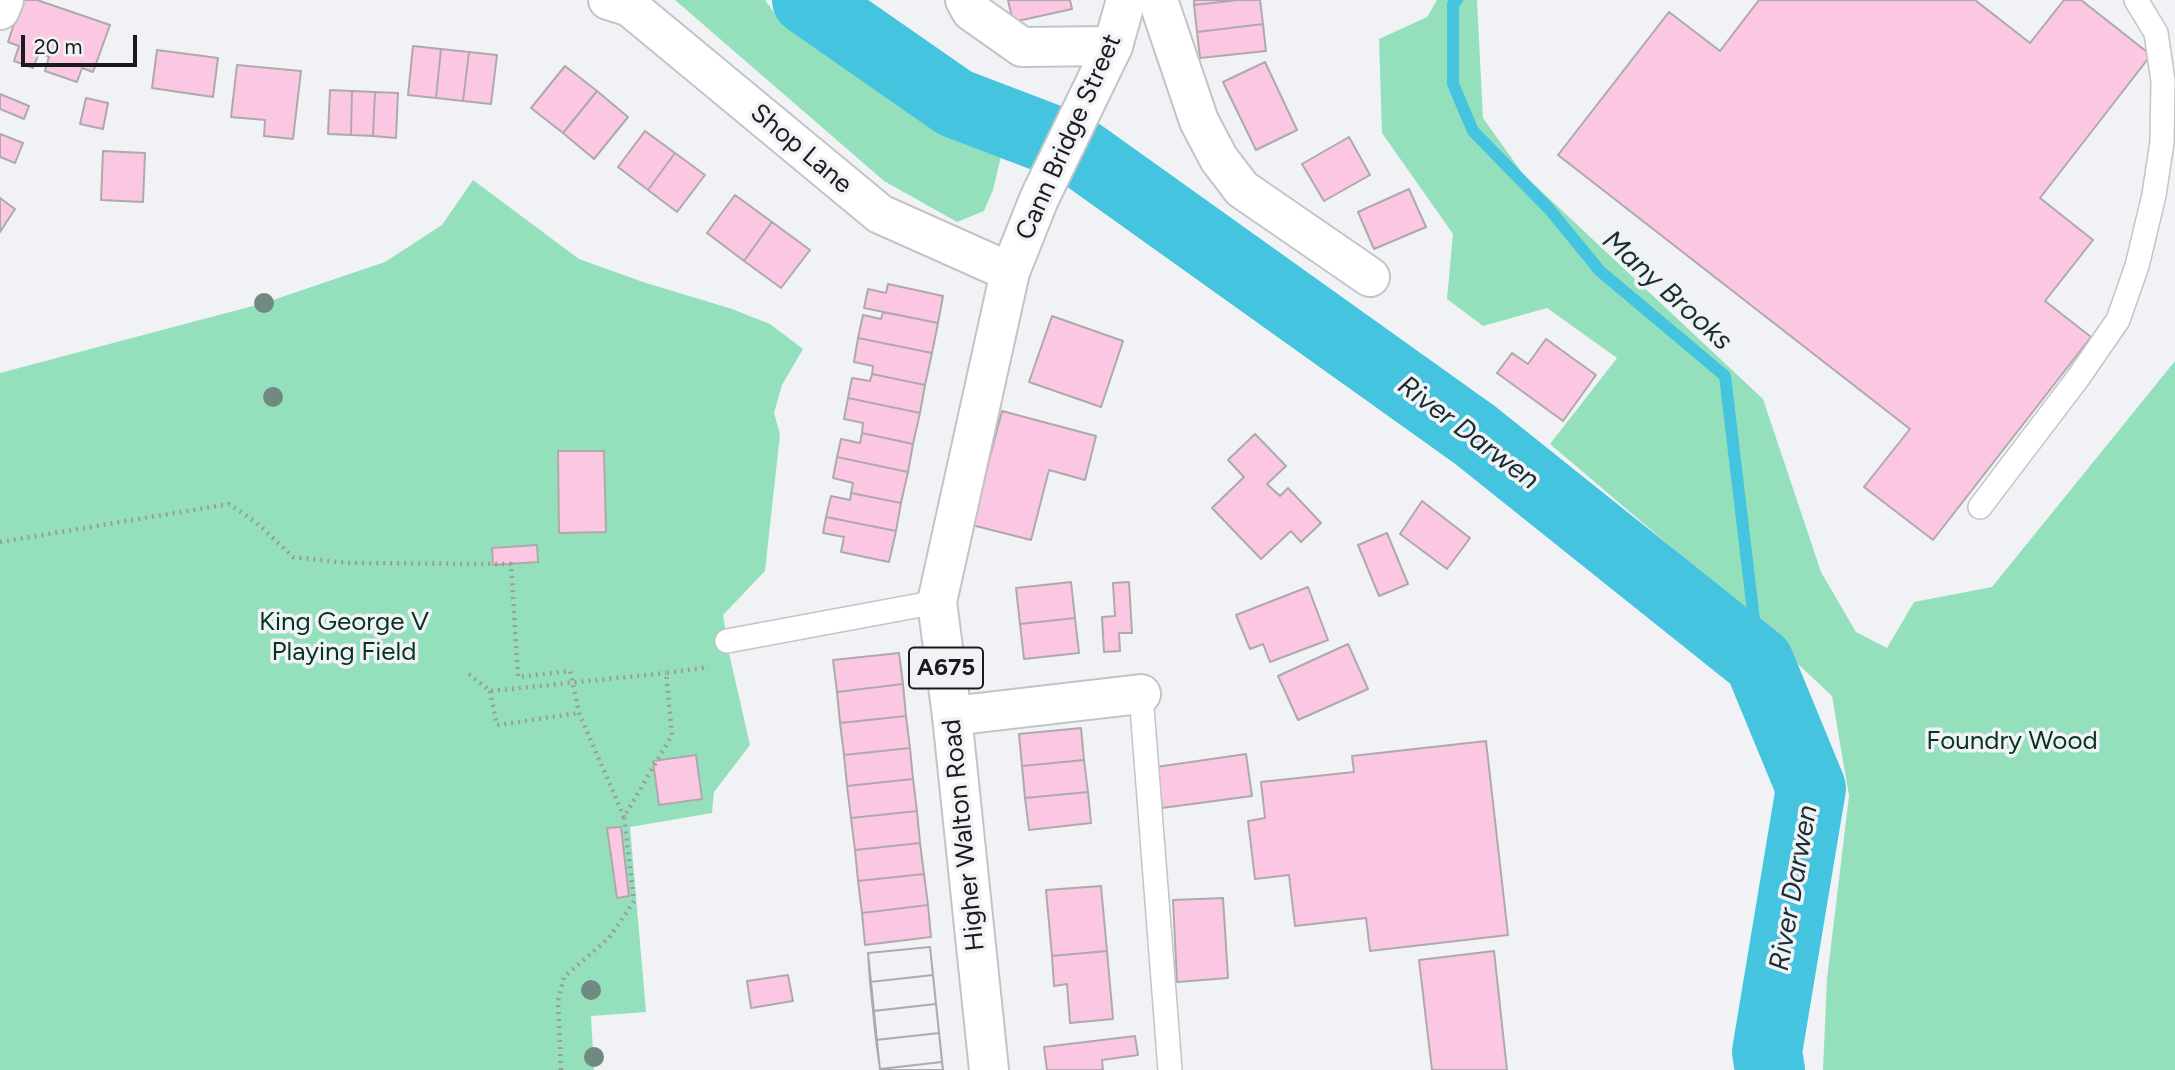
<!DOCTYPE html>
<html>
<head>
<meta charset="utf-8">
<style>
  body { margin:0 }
  #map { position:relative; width:2175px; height:1070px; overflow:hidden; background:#f1f2f5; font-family:Figtree,sans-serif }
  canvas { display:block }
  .scale { position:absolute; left:21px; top:35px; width:116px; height:32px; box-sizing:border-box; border:4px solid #1a1b1c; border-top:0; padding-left:9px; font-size:21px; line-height:24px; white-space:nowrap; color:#1a1b1c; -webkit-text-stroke:5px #f1f2f5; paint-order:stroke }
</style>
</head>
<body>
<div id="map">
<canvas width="2175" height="1070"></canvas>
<div class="scale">20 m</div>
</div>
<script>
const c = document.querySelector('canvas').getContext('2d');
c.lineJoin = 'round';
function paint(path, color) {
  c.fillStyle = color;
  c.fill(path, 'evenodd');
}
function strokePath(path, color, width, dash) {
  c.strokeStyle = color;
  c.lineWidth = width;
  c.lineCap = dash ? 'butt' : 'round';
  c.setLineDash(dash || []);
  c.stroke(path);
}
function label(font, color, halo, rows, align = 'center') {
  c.font = font + ' Figtree,sans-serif';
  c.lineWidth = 7;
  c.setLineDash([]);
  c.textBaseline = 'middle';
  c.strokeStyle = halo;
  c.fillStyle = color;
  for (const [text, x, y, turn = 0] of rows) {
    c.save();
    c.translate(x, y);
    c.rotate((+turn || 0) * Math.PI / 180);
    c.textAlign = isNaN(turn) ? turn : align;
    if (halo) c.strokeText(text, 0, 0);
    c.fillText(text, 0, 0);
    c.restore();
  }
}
paint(new Path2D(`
  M675,0h90l20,27 145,97 72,28 -9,38 -9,21 -27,11 -73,-41z
  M1437,0h40l6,118 40,56 240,225 58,173 35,60 31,16 27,-46 78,-15 183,-226v709h-352l4,-91 22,-183 -17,-100 -135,-127 -147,-125 67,-86 -70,-50 -64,18 -36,-27 6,-65 -71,-101 -3,-94 48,-22z
  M473,180l106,79 64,23 89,27 38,15 33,25 -21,36 -8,28 6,21 -15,137 -42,44 6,38 21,92 -36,47 -2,21 -82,14 16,185 -55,4 3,54h-594v-697l264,-70 121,-41 57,-37z`), '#95e0bc');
strokePath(new Path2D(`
  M1457,0l-4,4v80l20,47 77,79 50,61 125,105 34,286`), '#45c4df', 12);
strokePath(new Path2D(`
  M807,0l148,103 118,45 402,287 284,227 52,126 -44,264 3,18`), '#45c4df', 70);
const building = new Path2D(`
  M22,0h15l73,25 -17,47 -11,-4 -5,14 -32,-11 4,-14 -10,-4 -6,15 -19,-7 5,-15 -11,-4z
  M1008,0h62l2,9 -59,13z
  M1194,0h45l-45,5z
  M1239,0h21l3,24 -66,8 -3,-27z
  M1759,0h216l55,43 34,-43h17l70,55 -111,143 53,42 -48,61 46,36 -158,203 -69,-53 46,-58 -352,-274 111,-143 51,39z
  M1263,24l3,27 -66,7 -3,-26z
  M413,46l28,3 -5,49 -28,-3z
  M441,49l28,3 -6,49 -27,-3z
  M157,50l61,8 -5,39 -61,-9z
  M469,52l28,3 -6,49 -28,-3z
  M1265,62l32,68 -41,20 -33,-68z
  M237,65l64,6 -8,68 -29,-3 1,-16 -34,-3z
  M565,66l32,25 -34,42 -32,-25z
  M330,90l22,1 -1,44 -23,-1z
  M352,91l23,1 -2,44 -22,-1z
  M597,91l31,26 -34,42 -31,-26z
  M375,92l23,1 -2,45 -23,-2z
  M0,94l29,12 -5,13 -24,-10z
  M86,98l22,5 -5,26 -23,-5z
  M645,131l30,22 -27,37 -30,-23z
  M0,134l23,9 -8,20 -15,-6z
  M1349,137l21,38 -46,26 -22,-37z
  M103,151l42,2 -2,49 -42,-2z
  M675,153l30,22 -28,37 -29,-22z
  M1409,189l17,38 -52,22 -16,-37z
  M735,195l37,27 -28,39 -37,-28z
  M0,198l15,11 -15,23z
  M772,222l38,28 -29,38 -37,-27z
  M888,284l55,12 -5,27 -74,-15 4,-19 18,4z
  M883,312l55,11 -6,30 -74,-15 5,-23 18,4z
  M1052,316l71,25 -22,66 -72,-25z
  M858,338l74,15 -7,32 -53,-11 1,-8 -19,-4z
  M1546,339l50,36 -33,46 -66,-48 15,-20 16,11z
  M872,374l53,11 -5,28 -72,-15 4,-20 18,3z
  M848,398l72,15 -7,31 -51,-11 1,-10 -19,-4z
  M1002,411l94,25 -11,44 -36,-10 -18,70 -59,-15z
  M862,433l51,11 -5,28 -71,-15 4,-18 19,4z
  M1255,434l31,32 -19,18 13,12 8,-8 33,35 -20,19 -10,-11 -30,28 -49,-51 32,-31 -16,-17z
  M558,451h46l2,81 -47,1z
  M837,457l71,15 -7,31 -50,-10 2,-10 -20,-5z
  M851,493l50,10 -5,28 -70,-14 5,-21 19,4z
  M1422,501l48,37 -23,31 -47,-35z
  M826,517l70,14 -7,31 -48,-10 3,-15 -21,-4z
  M1387,533l21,51 -29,12 -21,-51z
  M537,545l1,17 -45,3 -1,-17z
  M1071,582l4,36 -55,6 -4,-36z
  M1129,582l3,51h-13l1,18 -16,1 -2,-35 13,-1 -2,-33z
  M1308,587l20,53 -58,22 -7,-18 -13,5 -14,-34z
  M1075,618l4,35 -55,6 -4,-35z
  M1348,644l20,45 -70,31 -20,-44z
  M899,653l4,31 -66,8 -4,-32z
  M903,684l3,32 -66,7 -3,-31z
  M906,716l4,32 -66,7 -4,-32z
  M1081,728l3,32 -62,6 -3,-32z
  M1486,741l22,194 -138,16 -4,-33 -71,8 -6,-51 -34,4 -7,-58 17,-3 -4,-36 93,-10 -2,-16z
  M910,748l3,31 -66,7 -3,-31z
  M1246,754l6,42 -90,12 -6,-41z
  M696,755l6,44 -43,6 -6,-44z
  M1084,760l4,32 -63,6 -3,-32z
  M913,779l4,32 -66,7 -4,-32z
  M1088,792l3,31 -62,7 -4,-32z
  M917,811l3,32 -65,7 -4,-32z
  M621,827l8,69 -12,2 -10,-70z
  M920,843l4,31 -66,7 -3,-31z
  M924,874l4,31 -66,8 -4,-32z
  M1101,886l6,65 -55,5 -6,-66z
  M1223,898l5,80 -51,4 -4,-82z
  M928,905l3,32 -66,8 -3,-32z
  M930,947l3,28 -63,7 -2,-29z
  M930,947l13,123h-63l-12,-117z
  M1107,951l6,68 -43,4 -3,-39 -13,2 -2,-30z
  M1494,951l13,119h-75l-13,-110z
  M788,975l5,26 -42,7 -4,-27z
  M933,975l3,29 -63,7 -3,-29z
  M936,1004l3,29 -63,7 -3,-29z
  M939,1033l3,29 -62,7 -4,-29z
  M1135,1036l3,19 -36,5 1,10h-56l-3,-23z
  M942,1062l1,8h-63v-1z`);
paint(building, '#fcc7e2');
strokePath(building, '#adaaab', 2);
const service = new Path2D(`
  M1980,507l98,-129 40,-58 19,-54 17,-71 8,-53 1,-61 -7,-48 -20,-33
  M727,641l210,-39
  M1141,694l29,376`);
const minor = new Path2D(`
  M608,0l22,7 250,207 130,58
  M965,0l6,11 51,36 91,-1
  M1158,0l41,121 20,38 23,30 128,88
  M0,10l4,-10
  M952,716l189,-22`);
const primary = new Path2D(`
  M989,1070l-37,-354 -15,-114 73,-330 29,-73 74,-153 13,-46`);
strokePath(service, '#c3c4c7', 26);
strokePath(minor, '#c3c4c7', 42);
strokePath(primary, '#c3c4c7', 42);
strokePath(new Path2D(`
  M0,542l229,-38 28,19 36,34 54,6 164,1 7,113 52,-6 9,42 45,104
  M469,674l21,17 176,-18
  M490,691l7,34 82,-12
  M561,1070l-3,-69 6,-24 45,-39 25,-37 -10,-84 48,-82 -6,-62 43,-6`), '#9b9c9f', 4.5, [2, 5]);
strokePath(service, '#fff', 23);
strokePath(minor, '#fff', 38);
strokePath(primary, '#fff', 38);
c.fillStyle = '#708a81';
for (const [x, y] of [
  [264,303],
  [273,397],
  [591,990],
  [594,1057]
]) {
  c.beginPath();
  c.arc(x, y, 10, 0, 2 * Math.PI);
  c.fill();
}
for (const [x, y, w] of [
  [946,668,74]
]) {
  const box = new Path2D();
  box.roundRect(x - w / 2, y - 20.5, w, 41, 5);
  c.fillStyle = '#f1f2f5';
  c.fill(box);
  strokePath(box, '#1a1b1c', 2);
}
label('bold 24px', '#1a1b1c', null, [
  ["A675",946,668]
]);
label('26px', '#1a1b1c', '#f1f2f5', [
  ["Cann Bridge Street",1069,137,-66],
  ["Shop Lane",801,149,40],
  ["Higher Walton Road",964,835,-96]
]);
label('26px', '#063422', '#f1f2f5', [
  ["King George V",344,622],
  ["Playing Field",344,652],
  ["Foundry Wood",2012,741]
]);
label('italic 28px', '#182e33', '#f1f2f5', [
  ["Many Brooks",1667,291,42],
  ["River Darwen",1468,433,37],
  ["River Darwen",1794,888,-80]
]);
</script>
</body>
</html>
